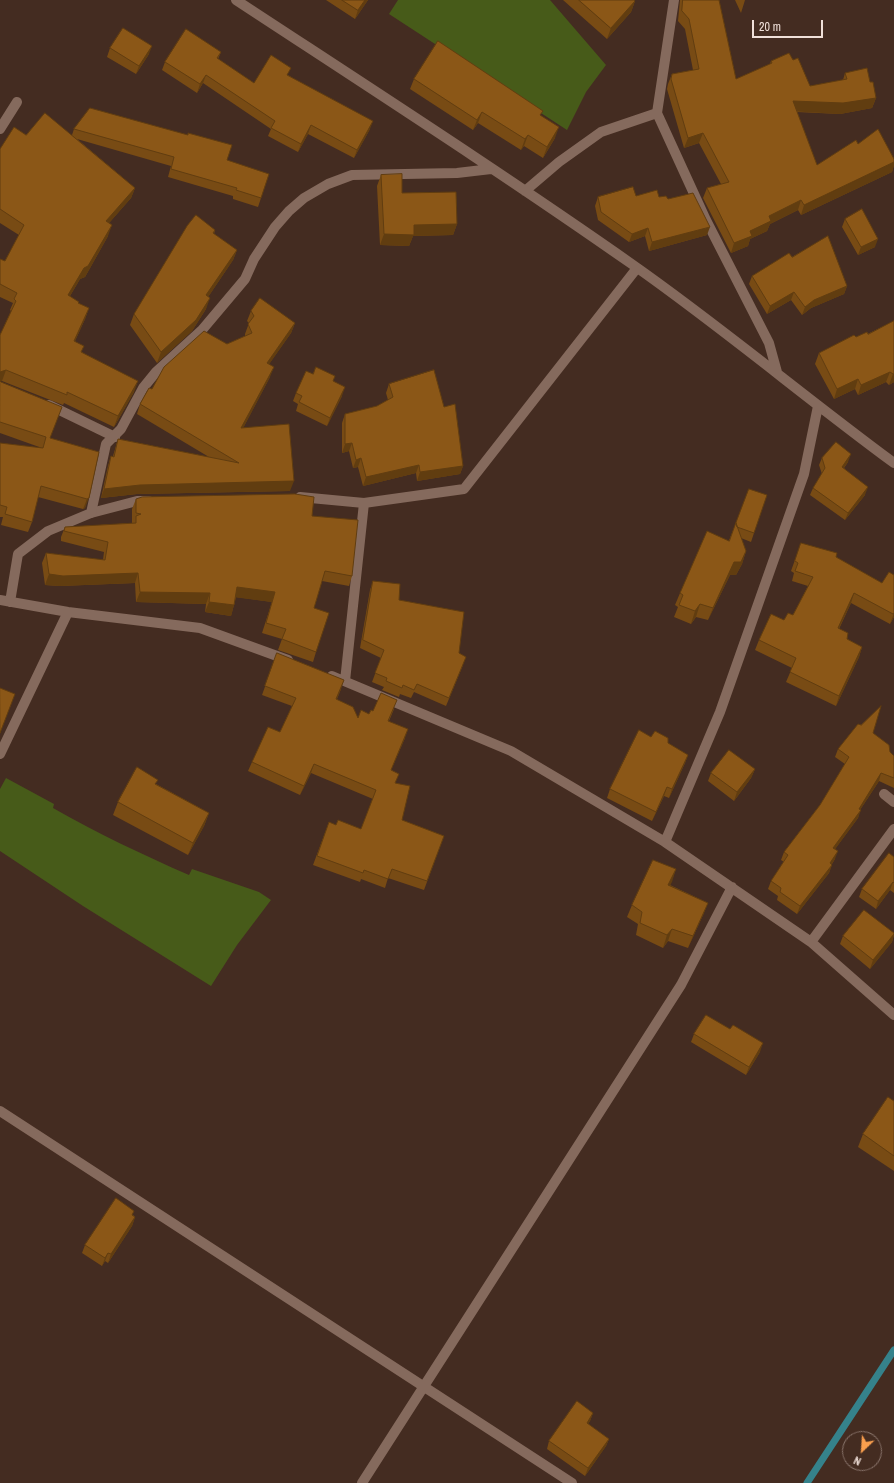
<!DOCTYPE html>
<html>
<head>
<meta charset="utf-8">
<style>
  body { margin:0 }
  #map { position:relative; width:894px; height:1483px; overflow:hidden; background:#442c21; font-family:"Archivo Narrow",sans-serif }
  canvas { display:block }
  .north { position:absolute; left:842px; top:1431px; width:40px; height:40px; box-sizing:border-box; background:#442c21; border:1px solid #89746b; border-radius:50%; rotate:205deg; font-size:11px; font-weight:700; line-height:16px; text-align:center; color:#f0e0d9 }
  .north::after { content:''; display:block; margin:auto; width:14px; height:18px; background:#fa9f4e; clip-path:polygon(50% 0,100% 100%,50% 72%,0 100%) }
  .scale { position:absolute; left:752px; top:20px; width:71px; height:18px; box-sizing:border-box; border:2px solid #f0e0d9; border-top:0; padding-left:5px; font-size:12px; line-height:14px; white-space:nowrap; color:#f0e0d9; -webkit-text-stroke:3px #442c21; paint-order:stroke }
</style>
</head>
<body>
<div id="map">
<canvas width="894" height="1483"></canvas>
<div class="north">N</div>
<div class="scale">20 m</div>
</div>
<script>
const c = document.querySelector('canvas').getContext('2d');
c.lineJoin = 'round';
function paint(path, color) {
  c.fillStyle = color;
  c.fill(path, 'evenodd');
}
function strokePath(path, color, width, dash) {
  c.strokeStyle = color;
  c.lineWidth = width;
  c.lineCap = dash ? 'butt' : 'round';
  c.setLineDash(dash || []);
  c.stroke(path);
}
paint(new Path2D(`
  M398,0h152l56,65 -20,27 -19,38 -178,-116z
  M6,778l48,26 -1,4c44,25 90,47 136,67l3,-6 67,23 12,8 -34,45 -26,41 -128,-80 -83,-55v-62z`), '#475b19');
strokePath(new Path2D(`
  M807,1483l87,-133`), '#35828b', 7);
strokePath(new Path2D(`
  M0,129l17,-27
  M49,405l66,32
  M300,497l64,6
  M91,513l46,-12h12`), '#856a5d', 10);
strokePath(new Path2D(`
  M236,0c134,88 269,175 400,267 88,62 171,132 258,196
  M674,0l-17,113 49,107 63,123 8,29
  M525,191l34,-29 42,-30 56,-19
  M0,600l68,12 132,16 88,32
  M10,602l8,-48 30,-23 43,-18 15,-69 15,-15 22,-41 13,-16 46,-42 43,-51 9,-20 21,-32 14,-16 15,-13 24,-14 24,-9 105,-2 34,-4
  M332,676l179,75 154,91 146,100 83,73
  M345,681l19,-178 100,-14 173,-221
  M0,754l68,-142
  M884,794l10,8
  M665,842l55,-130 84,-238 14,-68
  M811,942l83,-113
  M0,1111l572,372
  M362,1483l319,-498 51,-98`), '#856a5d', 10);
paint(new Path2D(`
  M326,0h42l-13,19z
  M563,0h71l1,1 -4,11 -24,27z
  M680,0h39l17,79 34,-15 1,-3 22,-1 17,26 33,-6 2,-7 25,9 6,16 -4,10 -32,6 -43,-2 20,53 41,-21 36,15v6l-2,7 -91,43 -3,-5 -28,14 -3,7 -17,8 -2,7 -17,7 -28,-55 4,-10 14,-4 -22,-41 -15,5 -17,-59 1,-5 4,-10 21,-4 -8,-41 -7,-8z
  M735,0h10l-4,13z
  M110,48l39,6 -13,20 -29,-17z
  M221,52l-3,7 36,24 34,-8 82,54 -16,29 -46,-24 -10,18 -30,-16 3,-7 -68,-46 -6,10 -35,-23 3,-8z
  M414,79l127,37 14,22 -12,20 -19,-12 -3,4 -43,-27 -5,7 -63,-41z
  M74,129l153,31 34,38 -3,9 -25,-8v-3l-65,-19 3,-11 -94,-27 58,49 -4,10 -22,25 -1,13 -23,41 -5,2 -10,17 8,7 11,5 -4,11 -10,22 7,11 52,40 -20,35 -50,-24 -1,2 -61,-24h-2l50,57 49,14 -14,56 -2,1 -45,-12 -6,25 -4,10 -27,-7 2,-8h-3v-74l42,5 -42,-15v-98l11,-24 -1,-1 3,-7 -13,-6v-38l5,2 14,-26 -19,-12v-74l26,-14h46z
  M381,175l21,18 55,31 -4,11 -40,1 -4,10 -29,-1 -3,-59z
  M636,196l23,1 9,2 39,36 -58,16 -4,-15 -16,6 -31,-22 -3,-14 3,-9z
  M845,219l30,28 -17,8 -16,-28z
  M215,230l-1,4 23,16 -4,10 -25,37 -2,12 -14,22 -35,32 -27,-38 4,-11z
  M792,257l55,29 -3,8 -33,14 -9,7 -11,-15 -24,14 -18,-30 3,-8z
  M251,311l44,12 -4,10 -22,31 1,13 -27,51 47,63 -153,3 -36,4 7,-32 3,-10h2l5,-17 91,18 -72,-43 3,-10 12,-15 75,-45 18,-8v-2l4,-11 -2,-2z
  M894,321v61l-5,3 -3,-3 -28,13 -3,-6 -21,10 -19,-35 4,-11 37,-16 12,-3z
  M313,374l20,7 9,15 -15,30 -31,-15 2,-7 -5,-3 3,-8z
  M389,384l55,23 19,59 -3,8 -43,7 -1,-8 -53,13 -5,-19 -5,1 -4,-17 -7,2v-30l3,-9 32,-8 11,-6 -2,-7z
  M822,458l26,4 -4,6 21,27 -20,25 -35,-25 3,-7 9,-14 -3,-9z
  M749,489l5,44 -3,9 -10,-4 5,13 -4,13 -6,11h-6l-22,45 -12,-3 -5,7 -17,-7 4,-10 -3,-2 5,-12 49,-52z
  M136,499l176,17 40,60 -3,10 -27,-5 -8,27 2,44 -3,10 -35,-12 4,-11 -20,-6 10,-31 -36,-5 -5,19 -26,-4 1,-8 -70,-2 -1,-19 -75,3 -15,-1 -3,-22 4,-10 57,7 1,-8 -43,-11v-4l4,-10 68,-4h-1v-14z
  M801,543l35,14 46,26 7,-11 5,45 -4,7 -39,-21 -12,26 8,10 15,8 -3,10 -23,49 -50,-24 6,-14 -37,-18 4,-10 25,-20 9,-5 15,-29 -16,-5 2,-8 -3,-2z
  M373,581l26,19 60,53 4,12 -17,41 -32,-14 -3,6 -11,-4 -1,3 -17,-7 2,-3 -12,-5 9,-24 -21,-10 10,-58z
  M277,653l64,36 -4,10 21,19 11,-4 4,-3 21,-2 -5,12 16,17 -14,32 5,13 6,37 42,16 -20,54 -36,-12 -3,10 -24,-9 -1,3 -47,-17 16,-43 7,3 25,4 12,-30 -62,-26 -11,22 -52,-24 4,-9 28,-30 12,-26 -30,-11z
  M873,733l17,19 4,4v32l-15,-7 -19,29 -2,8 -23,31v10l-3,5 -3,9 -32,41 -20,-14 1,-4 -10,-7 3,-8 13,-19 -3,-2 3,-8 36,-47 25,-41 -10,-7 3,-8z
  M651,737l17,6 20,12 -3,8 -16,35 -5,-2 -12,25 -45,-23 3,-9z
  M755,769l-4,9 -17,23 -26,-20 3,-8z
  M156,784l53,29 -5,13 -16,29 -75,-40 5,-13z
  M894,857v36l-4,-3 -14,19 -17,-12 3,-8z
  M676,869l-6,16 38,18 -5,12 -15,33 -20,-7 -5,7 -27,-13 2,-11 -11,-7 5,-12z
  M894,933v2l-2,7 -22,27 -30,-25 3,-8z
  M730,1029l30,23 -14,23 -55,-33 3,-8z
  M894,1101v70l-36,-24 5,-13z
  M133,1215l2,2 -3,9 -24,37 -3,-2 -3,5 -20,-13 3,-8z
  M593,1413l-3,8 -2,3 21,15 -3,7 -21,30 -38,-27 2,-8z`), '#784b14');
paint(new Path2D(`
  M365,0h3l-13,19 3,-9z
  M635,1l-4,11 -24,27 4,-11z
  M152,46l-3,8 -13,20 3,-8z
  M206,75l-3,8 -6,10 3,-9z
  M876,98l-4,10 -32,6 -51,-3 4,-10z
  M482,112l-4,11 -5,7 4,-10z
  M373,121l-3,8 -16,29 3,-8z
  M311,125l-3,9 -10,18 3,-8z
  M559,127l-4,11 -12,20 4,-11z
  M703,133l-4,10 -15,5 4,-10z
  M528,135l-4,11 -3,4 4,-11z
  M894,162v3l-2,7 -91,43 3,-10z
  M135,188l-4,10 -29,33 4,-10z
  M801,200l-3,10 -28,14 -3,7 -17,8 -2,7 -17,7 3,-10 35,-27z
  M457,224l-4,11 -40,1 -4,10 -29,-1 4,-11 30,-9z
  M112,225l-4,11 -23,41 -5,2 -16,27 4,-11 16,-27z
  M710,227l-3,8 -58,16 3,-9z
  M648,228l-3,8 -16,6 3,-8z
  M878,239l-3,8 -17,8 3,-8z
  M237,250l-4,10 -31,46 4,-11z
  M847,286l-3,8 -33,14 -9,7 3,-8 9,-7z
  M794,292l-3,8 -24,14 3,-8z
  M210,298l-4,11 -14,22 -35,32 4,-11z
  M89,308l-4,11 -15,33 4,-11z
  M295,323l-4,10 -28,40 4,-10z
  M274,367l-4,10 -32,61 3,-10z
  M6,370l-4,11h-2v-9z
  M890,372l-4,10 -28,13 3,-10z
  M893,374h1v8l-5,3z
  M858,379l-3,10 -21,10 3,-10z
  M138,381l-4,11 -20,35 4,-11z
  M345,387l-3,9 -15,30 3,-8z
  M352,443l-3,8 -7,2 3,-9z
  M851,454l-3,8 -9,12 3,-7z
  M361,458l-3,9 -5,1 3,-8z
  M419,465l-3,8 -53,13 3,-9z
  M463,466l-3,8 -43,7 3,-9z
  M294,481l-4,10 -153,3 -36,4 3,-9 36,-4z
  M868,487l-3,8 -20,25 3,-7z
  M89,498l-4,10 -2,1 4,-10z
  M746,551l-4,13 -6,11h-6l-22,45 5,-12 21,-46z
  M138,573l-3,10 -75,3 -15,-1 4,-11z
  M237,587l38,5 -3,10 -39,-5z
  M140,592l70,1 -4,11 -70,-2z
  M854,593l-3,10 -17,35 4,-10z
  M209,602l25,3 -3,11 -26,-4z
  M700,604l-4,13 -5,7 4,-13z
  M894,613v4l-4,7z
  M862,647l-3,10 -23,49 3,-10z
  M344,680l-3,9 -8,19 3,-9z
  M408,729l-3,9 -18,41 4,-9z
  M688,755l-3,8 -16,35 3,-9z
  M314,764l-3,9 -11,22 4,-9z
  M755,769l-4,9 -17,23 3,-9z
  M881,773l-2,8 -21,32 3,-3 -3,8 -28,38 3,-8z
  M667,787l-3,9 -12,25 4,-9z
  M209,813l-5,13 -16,29 5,-12z
  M838,851l-3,8 -8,12 3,-8z
  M832,865l-3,8 -32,41 3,-8z
  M676,869l-4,13 -8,15 4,-12z
  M893,882l-3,8 -14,19 2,-8z
  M708,903l-5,12 -15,33 5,-12z
  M672,929l-4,12 -5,7 4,-13z
  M894,934l-2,8 -22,27 3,-9z
  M763,1043l-3,9 -14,23 3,-8z
  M135,1217l-3,9 -24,37 3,-9z
  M108,1253l-3,8 -3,5 3,-8z
  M593,1413l-3,8 -6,10 3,-8z
  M609,1439l-3,7 -21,30 3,-8z`), '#613d10');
const building = new Path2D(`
  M342,0h23l-7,10z
  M579,0h55l1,1 -24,27z
  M683,0h36l17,79 36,-16 -1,-2 18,-8 4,7 5,-2 12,28 37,-7 -2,-6 22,-5 3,14h3l3,16 -33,5 -50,-2 24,64 39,-25 2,4 20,-15 16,30v3l-90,43 -3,-5 -32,16 2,5 -21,10 2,5 -18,7 -27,-55 22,-6 -26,-49 -15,5 -17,-59 1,-5 27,-5 -10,-50 -7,-8z
  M123,28l29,18 -13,20 -29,-18z
  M186,29l35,23 -4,6 37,25 17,-28 20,13 -4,7 86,46 -16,29 -46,-25 -10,19 -30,-16 4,-7 -69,-46 -6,9 -35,-22z
  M438,41l105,70 -3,4 19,12 -12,20 -19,-12 -3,4 -43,-27 -5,8 -63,-41z
  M90,108l98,27v-2l44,12 -5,15 42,14 -8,24 -25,-8 1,-2 -66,-19 3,-12 -100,-28z
  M45,113l90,75 -29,33 6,4 -24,41 -4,2 -16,27 11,7 -1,1 11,5 -15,33 10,5 -3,6 57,29 -20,35 -51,-24v3l-61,-25 -6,2v-37l16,-34 -2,-2 3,-6 -17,-9v-25l5,2 19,-36 -24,-16v-60l14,-22 12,8z
  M402,174v19l54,-1 1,32 -43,1v10l-30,-1 -3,-59z
  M633,187l3,9 21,-6 2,7 7,-1 2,3 25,-6 17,34 -58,15 -4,-14 -16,6 -31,-22 -3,-15z
  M862,209l16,30 -17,8 -16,-28z
  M196,215l19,15 -2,3 24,17 -31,45 4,3 -14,22 -35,32 -27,-38 53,-88z
  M828,236l19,50 -33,14 -9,7 -11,-15 -24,14 -18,-30 37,-23 3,4z
  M260,298l35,25 -28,40 7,4 -33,61 48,-4 5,57 -154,4 -36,4 7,-33 3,1 4,-18 121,24 -99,-59 9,-16 3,1 12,-22 40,-36 23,13 25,-11 -4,-9 6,-8 -3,-5z
  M894,321v53h-1l-3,-2 -29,13 -3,-6 -21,10 -18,-36 35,-18 2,2 11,-5 1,2z
  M316,367l19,9 -2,5 12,6 -15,31 -31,-16 3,-6 -6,-3 10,-22 7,3z
  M434,370l10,37 11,-3 8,62 -43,6 -1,-7 -53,12 -5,-19 -5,2 -4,-17 -7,1v-30l32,-8 16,-9 -4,-13z
  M0,381l1,1 61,25 -12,31 49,14 -10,46 -2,1 -46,-13 -9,36 -27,-8 2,-7 -7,-2v-62l43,5 3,-11 -46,-15z
  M836,442l15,12 -9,13 26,20 -20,26 -35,-25 12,-20 -3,-10z
  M749,489l18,6 -13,38 -17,-6 -1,-4z
  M295,494l19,3 -2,19 46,4 -6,56 -27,-5 -11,37 15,5 -13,39 -34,-13 4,-10 -20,-6 9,-31 -38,-5 -3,18 -25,-3 1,-9 -70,-1 -2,-19 -75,3 -14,-2 -3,-21 59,7 3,-18 -44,-11 1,-4 71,-4v-7l5,-2 -5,-1v-14l6,-2z
  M736,523l10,28 -5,11h-7l-21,46 -13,-4 -5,7 -16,-6 4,-10 -3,-2 27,-62 22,10z
  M801,543l36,10 -1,4 46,26 7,-11 5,3v38l-1,1 -39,-21 -16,35 10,5 -1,6 15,8 -23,49 -49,-24 6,-14 -37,-18 12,-26 13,6 4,-7 5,2 20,-38 -18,-6 3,-8 -3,-2z
  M373,581l27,3 -1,16 65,12 -5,41 7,4 -17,41 -32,-14 -3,6 -11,-5 -1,3 -16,-7 1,-3 -12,-5 9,-23 -21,-10z
  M277,653l67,27 -8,19 17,8 5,11 3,-8 8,4 2,-4 2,1 8,-18 16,7 -9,21 20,8 -17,41 8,4 -4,9 15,3 -8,34 42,16 -17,45 -35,-12 -4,10 -24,-9 -1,3 -46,-17 12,-34 7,3 2,-5 23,9 15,-39 -62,-26 -10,22 -52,-24 16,-35 12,5 16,-34 -31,-12z
  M0,688l15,6 -15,39z
  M881,706l-8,27 16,12 1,7 4,4v22l-13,-5 -22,36 2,1 -28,38 5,3 -8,12 2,2 -32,41 -20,-14 1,-4 -10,-7 17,-26 -4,-3 36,-47 29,-48 -11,-8 20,-25 3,1z
  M639,730l12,7 4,-6 13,7v5l20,12 -16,34 -5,-2 -11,25 -46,-23z
  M729,750l26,19 -18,23 -26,-19z
  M137,767l21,13 -3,4 54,29 -16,30 -75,-41z
  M889,853l5,4v26l-1,-1 -15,19 -16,-12z
  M653,860l23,9 -8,16 40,18 -15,33 -21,-7 -5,6 -27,-12 2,-11 -10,-7z
  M864,910l30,23v1l-21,26 -30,-24z
  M706,1015l24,14 3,-4 30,18 -14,24 -55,-33z
  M888,1097l6,4v55l-31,-22z
  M116,1198l18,13 -2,4 3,2 -24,37 -3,-1 -3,5 -20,-13z
  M577,1401l16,12 -6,10 22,16 -21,29 -39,-27z`);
paint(building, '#8b5717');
strokePath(building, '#613d10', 1);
</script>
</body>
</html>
